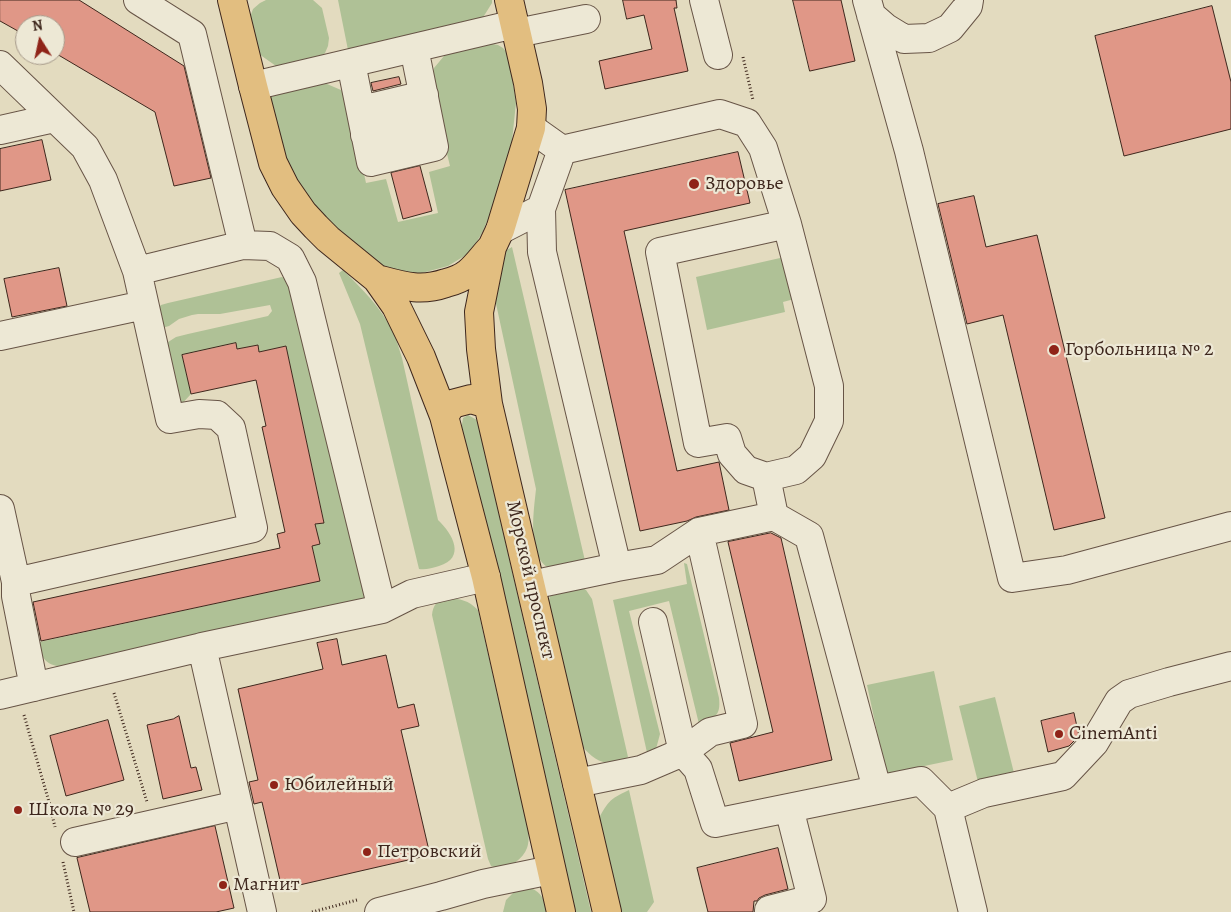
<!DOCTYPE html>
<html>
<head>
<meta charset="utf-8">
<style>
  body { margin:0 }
  #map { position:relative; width:1231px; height:912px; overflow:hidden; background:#e3dbbf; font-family:Alegreya,serif }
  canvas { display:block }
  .north { position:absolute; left:15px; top:15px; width:50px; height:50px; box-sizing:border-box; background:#ede8d5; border:1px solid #a79b8b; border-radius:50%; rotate:350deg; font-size:14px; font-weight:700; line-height:20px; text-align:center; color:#3e271d }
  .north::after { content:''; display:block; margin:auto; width:18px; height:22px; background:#8f2418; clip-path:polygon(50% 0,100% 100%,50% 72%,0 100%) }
</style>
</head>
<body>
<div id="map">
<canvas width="1231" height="912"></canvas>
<div class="north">N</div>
</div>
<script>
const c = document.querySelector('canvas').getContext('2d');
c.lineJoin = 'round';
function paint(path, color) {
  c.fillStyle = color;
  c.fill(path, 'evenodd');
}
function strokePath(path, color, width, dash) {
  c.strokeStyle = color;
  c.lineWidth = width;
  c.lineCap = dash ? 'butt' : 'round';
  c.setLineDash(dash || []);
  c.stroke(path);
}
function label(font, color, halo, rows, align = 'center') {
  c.font = font + ' Alegreya,serif';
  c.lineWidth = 4.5;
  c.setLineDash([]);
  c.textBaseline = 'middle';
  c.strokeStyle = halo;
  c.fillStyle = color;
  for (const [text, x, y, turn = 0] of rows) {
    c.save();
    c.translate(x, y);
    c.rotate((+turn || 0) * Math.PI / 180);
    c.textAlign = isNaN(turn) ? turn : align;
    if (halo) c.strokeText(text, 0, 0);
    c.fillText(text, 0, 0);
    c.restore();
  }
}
paint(new Path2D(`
  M266,0h47l9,8 7,30 -1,8 -3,7 -6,6 -27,10 -16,-3 -17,-12 -11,-31 5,-14 7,-6z
  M338,0h154v3l-10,16 -134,31z
  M481,42l17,3 5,3 6,7 7,48 -5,47 -13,46 -15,35 -7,12 -10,12 -18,11 -30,8h-14l-31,-9 -44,-38 -43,-57 -18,-67 5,-10 31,-8 23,-1 14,6 8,15 17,78 20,-4 12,43 40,-9 -9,-41 21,-6 -19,-78 3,-20 10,-12 18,-10z
  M512,247l74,318c-7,1 -25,6 -31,5 -30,-6 -21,-60 -19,-81l-41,-190 10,-48z
  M789,256l9,42 -15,4 2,10 -78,18 -11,-53z
  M343,270c19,19 38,37 50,62 4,8 6,17 9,26l36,162c15,14 28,38 1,46 -7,2 -13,4 -20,3l-59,-245 -21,-51z
  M282,277l17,7 68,313 -20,6 -282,64c-19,-1 -22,-8 -30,-24l285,-62 -8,-35 7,-2 -4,-20 9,-2 -38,-176 -27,6 -1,-7 -21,4 -2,-6 -53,12 9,39 -12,13 -14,-63 11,-7 12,-3 80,-18 4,-5 -2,-6 -50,9h-22l-6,1 -13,4 -10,7 -7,2 -6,-18 5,-5 7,-2z
  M468,415l9,5 114,492h-17l-113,-481 2,-13z
  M684,563l3,1 32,134c2,18 -4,20 -20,26l-30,-123 -40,10 31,123 -4,15 -8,8 -35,-157 74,-16z
  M581,587l5,3 6,9 36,158c-18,12 -33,5 -46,-11l-34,-140 2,-11z
  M447,598c14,1 21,2 31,12l50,219c1,6 1,14 -1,19 -5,14 -23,23 -36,18l-3,-7 -56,-244c1,-10 5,-15 15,-17z
  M934,671l19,89 -67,14 -19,-89z
  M995,697l19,76 -36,9 -19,-76z
  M629,790l25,112 -7,10h-29l-21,-90c10,-19 12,-23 32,-32z
  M531,888c11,5 14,12 16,24h-44l3,-12 11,-11z`), '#afc196');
const building = new Path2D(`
  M0,0h79l105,66 27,112 -37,8 -19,-74 -100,-59v-28h-30v10l-25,-14z
  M623,0h53l1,8h-3l14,63 -83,18 -6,-28 53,-12 -8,-34 -17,4z
  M793,0h48l14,61 -45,10z
  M1212,6l19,76v47l-107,27 -29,-120z
  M399,77l2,7 -28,7 -2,-8z
  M42,140l9,40 -51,11v-42z
  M738,152l12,51 -126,28 53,240 42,-9 10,48 -33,7 -9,4 -47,10 -75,-341z
  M420,166l12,45 -29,8 -12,-46z
  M974,196l12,51 51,-12 68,283 -51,12 -51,-215 -36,9 -29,-120z
  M59,268l8,38 -55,11 -8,-38z
  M236,343l1,6 21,-4 1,7 27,-6 38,177 -9,1 5,20 -8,2 8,35 -279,60 -8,-39 247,-54 -3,-14 8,-2 -23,-105 4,-1 -10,-46 -65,14 -9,-39z
  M771,533l10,5 51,222 -93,21 -9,-38 43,-11 -45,-190z
  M337,639l5,26 44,-10 12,53 16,-4 5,22 -18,4 29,125 -148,34 -20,-87 -8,2 -5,-22 9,-2 -20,-91 85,-20 -6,-26z
  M1074,713l5,23 -10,10 -21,6 -7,-31z
  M179,716l12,52 5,-1 6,23 -39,9 -16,-74 26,-6z
  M108,720l16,60 -58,16 -16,-60z
  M215,826l19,82 -18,4h-126l-13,-54z
  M778,848l10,41 -23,6 -6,3 -2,3h-3l-1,11h-45l-11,-44z`);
paint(building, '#e09787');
strokePath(building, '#3e271d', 1);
const minor = new Path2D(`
  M138,0l54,34 51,211
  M704,0l14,55
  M867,0l42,151 12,50 91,377 55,-8 164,-44
  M871,15l15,13 18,11 25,-1 21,-10 18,-22 1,-6
  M517,33l69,-14
  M351,63l20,99 63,-15 -20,-99
  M0,65l85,82 18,33 34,91 33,148 29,-5 18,1 14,13 22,100 -237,54 -16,-73
  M253,86l262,-62
  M361,110l63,-15
  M531,128l31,22 -21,59
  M0,130l54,-12
  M365,135l63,-15
  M562,150l158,-36 27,9 16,25 24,76 42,162v35l-17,35 -16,14 -30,7 -20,-7 -14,-16 -5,-16 -29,5 -38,-191 127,-28
  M500,230l41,-21 1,43 75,315 40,-7 42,-28 75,-16
  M137,271l106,-26 27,1 20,12 12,24 80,327
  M0,336l144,-31
  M766,477l8,39 35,20 68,253
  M16,582v14l18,91
  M531,585l86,-18
  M653,622l30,130 15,17 17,54 206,-42 27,27
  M202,647l60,265
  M0,695l202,-48 180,-38 30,-15 74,-17
  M577,783l64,-13 42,-18 27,-20 33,-8 -44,-192
  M75,842l163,-37
  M379,912l62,-16 42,-12 68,-14
  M769,912v-2l43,-11 -23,-91
  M973,912l-25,-104 36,-15 79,-17 31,-33 25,-42 10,-7 40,-12 62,-16`);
const major = new Path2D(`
  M232,0l21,86 20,77 12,24 18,26 13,14 12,12 49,40 19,27 25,51 23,59 42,161 75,335
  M509,0l19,83 4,26 -1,19 -31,102 -8,17 -13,65 2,37 7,55 119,508
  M377,279c26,7 43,13 69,4 8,-2 16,-5 22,-10 9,-7 16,-18 24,-26
  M444,416l8,-12 19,-5 17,5`);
strokePath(minor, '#675446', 30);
strokePath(major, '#3e271d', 30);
strokePath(new Path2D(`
  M743,57l10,43
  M114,693l33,109
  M24,715l25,87 6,25
  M63,862l11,50
  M312,912l45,-12`), '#3e271d', 3, [1, 2.5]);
strokePath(minor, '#ede8d5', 28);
strokePath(major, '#e2be80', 28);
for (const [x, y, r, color] of [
  [694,184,6,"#8f2418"],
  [1054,350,6,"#8f2418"],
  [1059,734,5,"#8f2418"],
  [274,785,5,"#8f2418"],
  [18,810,5,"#8f2418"],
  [367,852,5,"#8f2418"],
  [223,885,5,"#8f2418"]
]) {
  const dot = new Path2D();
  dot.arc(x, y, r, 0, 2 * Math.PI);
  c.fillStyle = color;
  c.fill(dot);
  strokePath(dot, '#ede8d5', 2);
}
label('20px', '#3e271d', '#ede8d5', [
  ["Здоровье",705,184],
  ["Горбольница № 2",1065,350],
  ["CinemAnti",1069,734],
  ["Юбилейный",284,785],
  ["Школа № 29",28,810],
  ["Петровский",377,852],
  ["Магнит",233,885]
], 'left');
label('20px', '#3e271d', '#ede8d5', [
  ["Морской проспект",530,580,77]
]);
</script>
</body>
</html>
